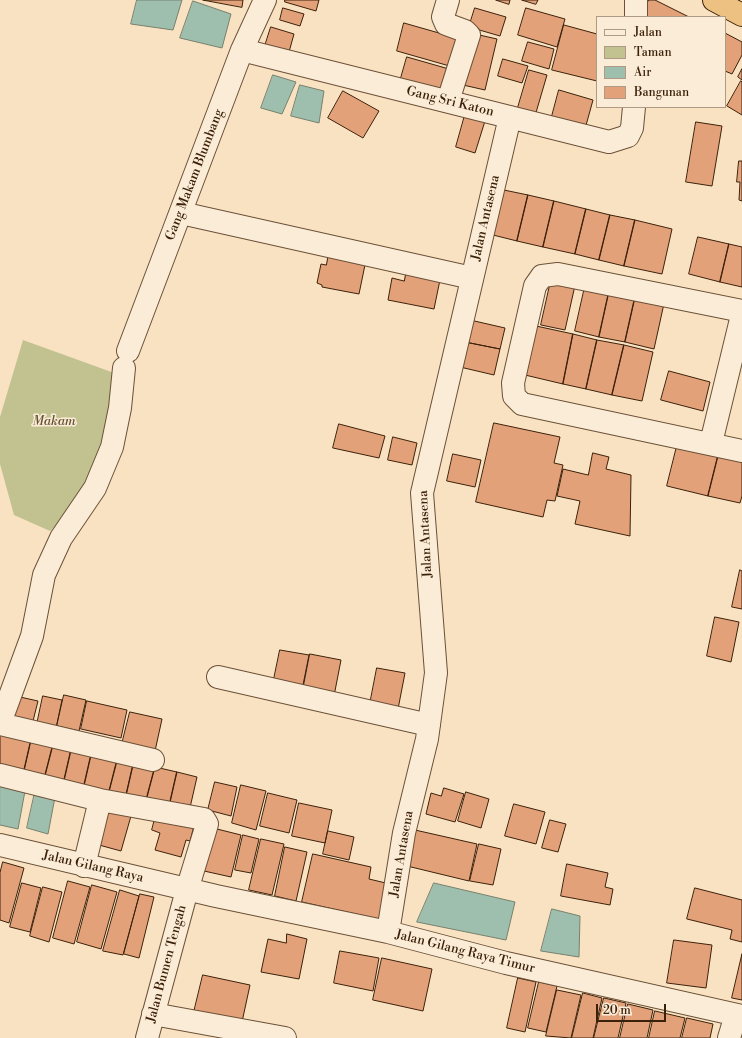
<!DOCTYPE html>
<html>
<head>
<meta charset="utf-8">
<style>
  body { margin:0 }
  #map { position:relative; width:742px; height:1038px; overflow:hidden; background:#f9e2c2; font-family:"Libre Bodoni",serif }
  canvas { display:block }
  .legend { position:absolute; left:596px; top:16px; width:130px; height:92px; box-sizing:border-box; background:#fbecd7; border:1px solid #af9b85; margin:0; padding:5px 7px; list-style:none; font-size:12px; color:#3c210a }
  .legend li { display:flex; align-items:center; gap:8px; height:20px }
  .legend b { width:20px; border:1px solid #af9b85 }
  .scale { position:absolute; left:596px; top:1004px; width:70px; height:18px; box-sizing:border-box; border:2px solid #3c210a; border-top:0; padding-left:5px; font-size:12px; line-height:14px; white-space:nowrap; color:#3c210a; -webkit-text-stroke:3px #fbecd7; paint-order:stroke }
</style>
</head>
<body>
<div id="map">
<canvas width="742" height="1038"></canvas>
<ul class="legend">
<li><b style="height:5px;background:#fbecd7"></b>Jalan</li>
<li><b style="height:11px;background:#c2c290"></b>Taman</li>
<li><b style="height:11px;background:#9fbfae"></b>Air</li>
<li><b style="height:11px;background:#e3a17a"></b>Bangunan</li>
</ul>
<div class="scale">20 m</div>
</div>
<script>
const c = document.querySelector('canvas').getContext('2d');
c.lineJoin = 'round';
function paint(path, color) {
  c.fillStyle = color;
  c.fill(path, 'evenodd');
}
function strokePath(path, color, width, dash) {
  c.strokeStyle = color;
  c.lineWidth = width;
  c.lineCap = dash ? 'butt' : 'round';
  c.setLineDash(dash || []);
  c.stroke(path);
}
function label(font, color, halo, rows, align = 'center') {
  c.font = font + ' "Libre Bodoni",serif';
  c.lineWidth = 3;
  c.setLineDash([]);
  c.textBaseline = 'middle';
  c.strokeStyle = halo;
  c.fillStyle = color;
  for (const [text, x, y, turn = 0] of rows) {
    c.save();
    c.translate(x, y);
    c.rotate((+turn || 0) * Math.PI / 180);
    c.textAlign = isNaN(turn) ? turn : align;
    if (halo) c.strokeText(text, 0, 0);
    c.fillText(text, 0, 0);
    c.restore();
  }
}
paint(new Path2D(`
  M23,340l94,34 -14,72 -22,44 -20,31 -11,10 -36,-16 -14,-51v-47z`), '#c2c290');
const water = new Path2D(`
  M137,0h45l-9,30 -42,-6z
  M193,1l38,13 -9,34 -42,-10z
  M273,75l23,7 -14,32 -21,-6z
  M300,85l24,6 -5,32 -28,-7z
  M0,786l25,5 -7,38 -18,-4z
  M35,792l20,5 -7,37 -21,-6z
  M434,883l81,19 -9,38 -89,-18z
  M552,909l28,7 -1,41 -38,-6z`);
paint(water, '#9fbfae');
strokePath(water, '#77806c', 1);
const building = new Path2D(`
  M203,0h40l-1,7z
  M285,0h34l-3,11 -31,-9z
  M496,0h14l-1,4z
  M522,0h16l-2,4z
  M649,0h6l34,17h-49z
  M283,8l21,6 -4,12 -20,-6z
  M475,8l31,9 -6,19 -31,-9z
  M526,8l39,11 -8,28 -39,-12z
  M404,23l56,16 -7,28 -56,-16z
  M564,25l33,9v47l-45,-11z
  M271,27l23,7 -5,18 -24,-6z
  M725,33l17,9v13l-10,19 -7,-3z
  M475,34l22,5 -12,51 -22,-5z
  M528,42l26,7 -5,20 -27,-8z
  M407,57l42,12 -8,28 -42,-12z
  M503,59l25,7 -6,17 -24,-7z
  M742,69v11l-4,-3z
  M529,70l18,5 -12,41 -18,-5z
  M741,81l1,1v33l-15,-9z
  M559,90l34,10 -8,29 -34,-9z
  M343,91l36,20 -16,27 -35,-20z
  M465,115l20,6 -10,32 -19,-6z
  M696,122l26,4 -10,60 -26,-4z
  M739,161h3v40l-3,-1 1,-18h-3z
  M499,189l29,6 -11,46 -28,-7z
  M528,195l26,6 -11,46 -26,-6z
  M554,201l32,8 -11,45 -32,-7z
  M586,209l24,6 -11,45 -24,-6z
  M610,215l25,5 -11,46 -25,-6z
  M635,220l37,9 -10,45 -38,-8z
  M698,237l31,7 -9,38 -31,-8z
  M729,244l13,3v40l-22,-5z
  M329,253l37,7 -7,34 -37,-7v-2l-5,-2 4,-19 5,1z
  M407,268l34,7 -7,34 -46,-9 4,-22 12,3z
  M552,276l24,5 -11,49 -24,-5z
  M586,282l24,5 -11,50 -24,-6z
  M610,287l26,6 -11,49 -26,-5z
  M636,293l29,6 -11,50 -29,-7z
  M470,320l35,8 -5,21 -35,-7z
  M536,326l37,8 -10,50 -38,-9z
  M573,334l24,6 -11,49 -23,-5z
  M597,340l27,5 -12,50 -26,-6z
  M465,342l35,7 -6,26 -34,-8z
  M624,345l29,7 -11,49 -30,-6z
  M669,371l41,11 -7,29 -42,-11z
  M494,423l66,14 -6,26 9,2 -8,36 -8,-1 -4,17 -67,-15z
  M339,424l46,12 -6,22 -46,-10z
  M393,437l24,6 -5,22 -24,-5z
  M678,442l41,10 -11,44 -41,-10z
  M719,452l23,5v39l-2,7 -32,-7z
  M593,453l16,4 -3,12 25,6 -1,61 -55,-12 5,-23 -23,-5 6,-27 25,6z
  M453,454l28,6 -6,27 -28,-6z
  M740,570l2,1v38l-10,-2z
  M715,617l24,5 -8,40 -24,-6z
  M280,650l29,5 -7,35 -29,-6z
  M310,654l31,6 -7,36 -31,-6z
  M377,668l28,5 -7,36 -28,-5z
  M11,695l27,6 -7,28 -27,-6z
  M64,695l22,5 -7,31 -22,-5z
  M43,696l19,4 -7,33 -19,-4z
  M87,701l40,9 -6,28 -40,-9z
  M130,712l32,7 -7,32 -33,-7z
  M2,729l30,7 -8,35 -24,-6v-28z
  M32,736l22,5 -9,35 -21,-5z
  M54,741l18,5 -8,35 -19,-5z
  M72,746l20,5 -8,35 -20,-5z
  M92,751l26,6 -9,35 -25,-6z
  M118,757l16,4 -8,35 -17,-4z
  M134,761l21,6 -9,34 -20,-5z
  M155,767l22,5 -8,35 -23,-6z
  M177,772l20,5 -8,35 -20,-5z
  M215,782l22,5 -6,29 -23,-6z
  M241,785l25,6 -10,39 -24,-7z
  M444,788l20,6 -9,28 -29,-8 5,-21 10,3z
  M466,792l23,7 -8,29 -23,-7z
  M268,793l29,7 -8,33 -29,-7z
  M299,803l33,7 -7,33 -33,-7z
  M514,804l31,8 -9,32 -31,-8z
  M109,810l22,6 -10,35 -22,-6z
  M156,815l38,11 -4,15 -4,-1 -5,17 -26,-7 5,-17 -8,-3z
  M550,820l16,4 -8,28 -16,-4z
  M213,828l28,7 -10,42 -27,-6z
  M415,830l62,14 -8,37 -62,-15z
  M328,831l26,6 -5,23 -26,-6z
  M243,835l16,4 -8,34 -16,-3z
  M261,839l23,5 -12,51 -23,-5z
  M479,844l22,5 -8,36 -23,-4z
  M285,847l22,5 -11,49 -21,-5z
  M313,854l58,13 -2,12 21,5 -8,36 -80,-18z
  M3,862l21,6 -15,55 -9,-3v-47z
  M567,864l41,9 -3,14 8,2 -3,16 -49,-9z
  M68,881l22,6 -16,57 -21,-6z
  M22,883l19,5 -11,44 -20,-5z
  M92,885l25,7 -16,57 -24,-7z
  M43,887l19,5 -13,50 -19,-6z
  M695,888l47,12v42l-12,-3 2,-9 -45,-11z
  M120,890l19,6 -16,59 -20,-4z
  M140,894l14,3 -15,61 -15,-4z
  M287,934l20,5 -8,40 -38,-7 7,-33 18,4z
  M674,940l38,5 -6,43 -39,-5z
  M340,951l39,7 -6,33 -39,-8z
  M742,954v46l-10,-2z
  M382,958l50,11 -9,42 -50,-11z
  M203,975l47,10 -8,37 -48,-10z
  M518,978l18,4 -11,50 -18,-4z
  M539,982l18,4 -11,46 -18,-4z
  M557,990l24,5 -10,43 -25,-2z
  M583,993l19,5 -9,40h-21z
  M604,998l22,5 -8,35h-24z
  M628,1004l25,6 -6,28h-27z
  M655,1011l30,7 -5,20h-31z
  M687,1018l26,6 -3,14h-28z`);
paint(building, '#e3a17a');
strokePath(building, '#3c210a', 1);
const minor = new Path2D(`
  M636,17v-17
  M242,50l367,92 19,-6 4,-8 2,-21
  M448,101l21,-66 -4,-4 -19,-7 -3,-7 5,-17
  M181,213l291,65
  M742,311l-184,-37 -16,2 -7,10 -22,97 1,13 8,8 220,47
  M128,351l114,-301 23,-50
  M711,443l31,-128
  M218,677l211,48
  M0,723l32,-87 12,-61 17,-37 34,-50 17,-41 8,-39 4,-40
  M0,724l153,36
  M0,775l100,25 104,19 3,5 -2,7 -18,59 -40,148
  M0,845l216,51 172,36 118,31 236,53
  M84,866l16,-66
  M388,932l16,-99 23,-94 9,-66 -14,-180 88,-376
  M153,1014l132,24
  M729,1038l7,-23`);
const highway = new Path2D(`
  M714,0l28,15`);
strokePath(minor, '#6b5138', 24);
strokePath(highway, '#3c210a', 24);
strokePath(minor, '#fbecd7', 22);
strokePath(highway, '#ecc181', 22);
label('13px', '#3c210a', '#fbecd7', [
  ["Gang Sri Katon",450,102,14],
  ["Gang Makam Blumbang",195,175,-69],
  ["Jalan Antasena",486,218,-77],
  ["Jalan Antasena",426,534,-93],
  ["Jalan Antasena",402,854,-80],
  ["Jalan Gilang Raya",93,867,13],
  ["Jalan Gilang Raya Timur",465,952,14],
  ["Jalan Bumen Tengah",167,964,-75]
]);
label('italic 13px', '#645132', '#fbecd7', [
  ["Makam",54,422]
]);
</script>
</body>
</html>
